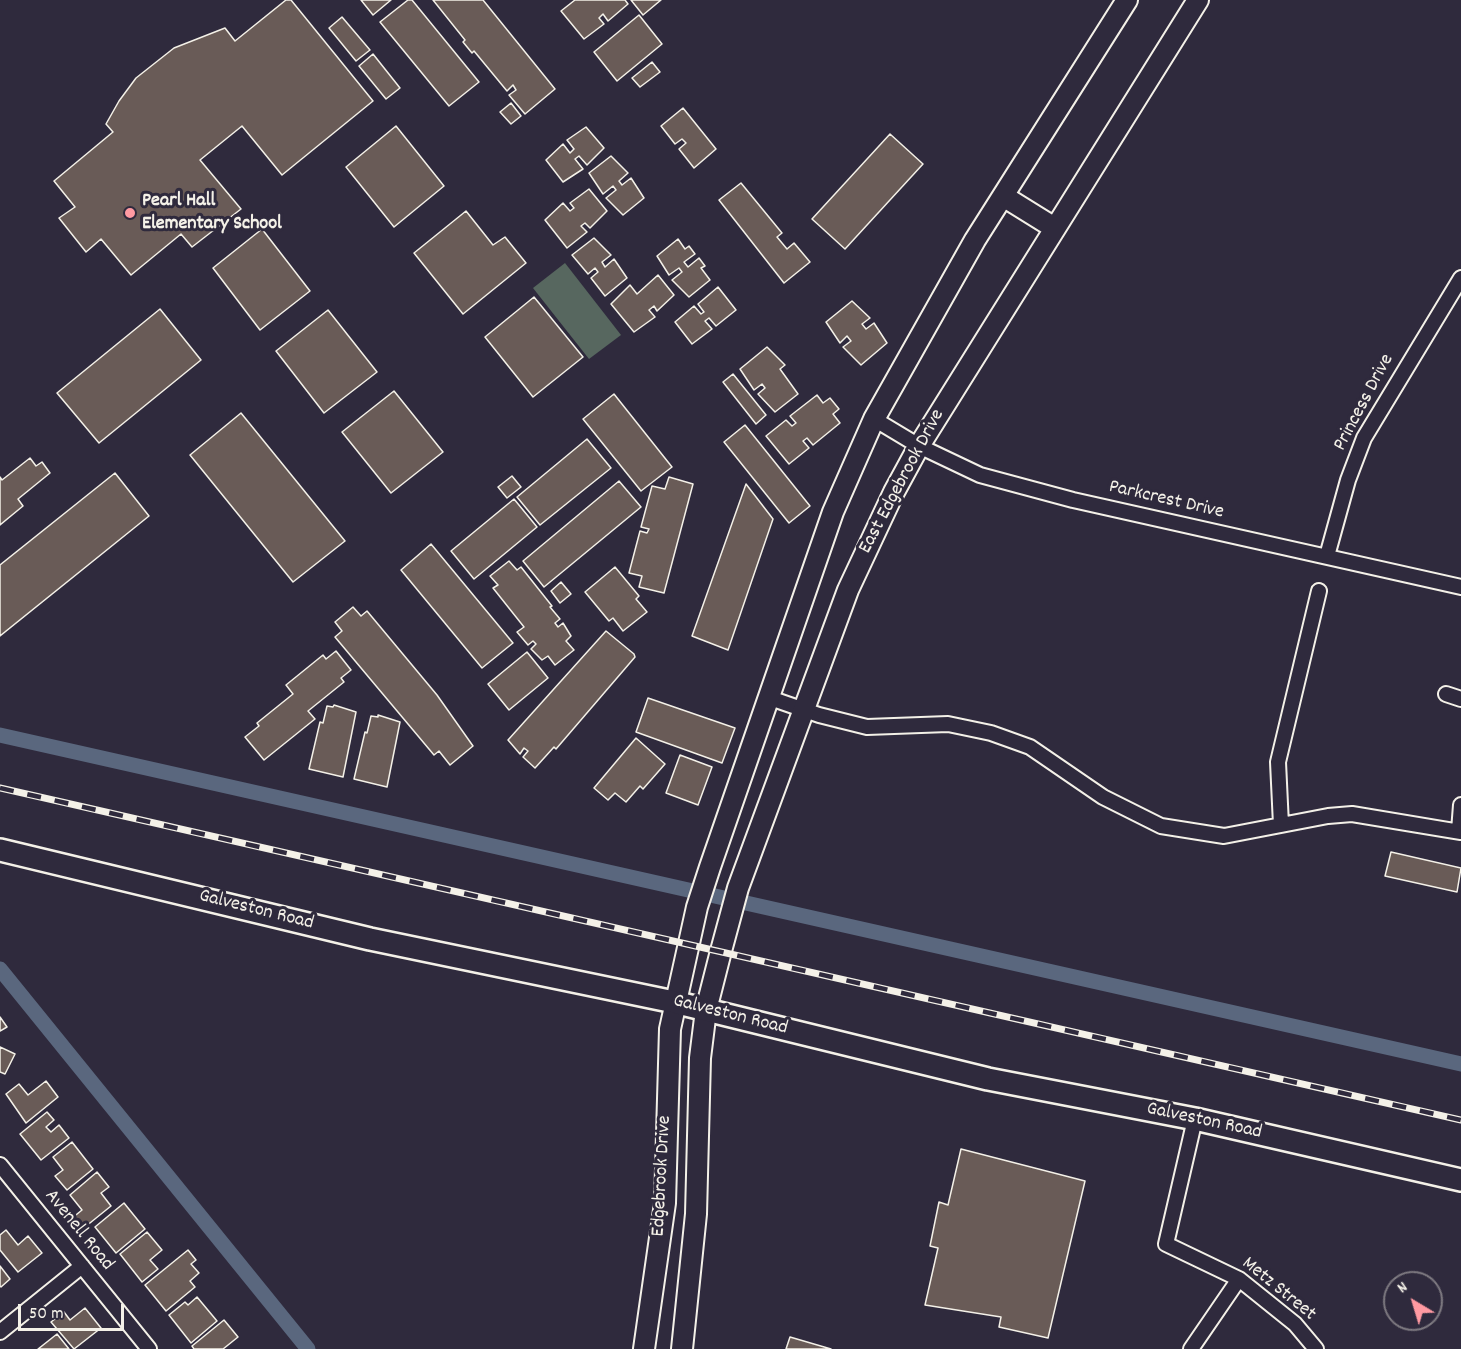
<!DOCTYPE html>
<html>
<head>
<meta charset="utf-8">
<style>
  body { margin:0 }
  #map { position:relative; width:1461px; height:1349px; overflow:hidden; background:#2f2a3d; font-family:Dekko,sans-serif }
  canvas { display:block }
  .north { position:absolute; left:1383px; top:1271px; width:60px; height:60px; box-sizing:border-box; background:#2f2a3d; border:2px solid #7e7a81; border-radius:50%; rotate:322deg; font-size:16px; font-weight:700; line-height:24px; text-align:center; color:#f4f1e8 }
  .north::after { content:''; display:block; margin:auto; width:21px; height:27px; background:#ff9aa2; clip-path:polygon(50% 0,100% 100%,50% 72%,0 100%) }
  .scale { position:absolute; left:18px; top:1304px; width:106px; height:27px; box-sizing:border-box; border:3px solid #f4f1e8; border-top:0; padding-left:8px; font-size:18px; line-height:21px; white-space:nowrap; color:#f4f1e8; -webkit-text-stroke:4px #2f2a3d; paint-order:stroke }
</style>
</head>
<body>
<div id="map">
<canvas width="1461" height="1349"></canvas>
<div class="north">N</div>
<div class="scale">50 m</div>
</div>
<script>
const c = document.querySelector('canvas').getContext('2d');
c.lineJoin = 'round';
function paint(path, color) {
  c.fillStyle = color;
  c.fill(path, 'evenodd');
}
function strokePath(path, color, width, dash) {
  c.strokeStyle = color;
  c.lineWidth = width;
  c.lineCap = dash ? 'butt' : 'round';
  c.setLineDash(dash || []);
  c.stroke(path);
}
function label(font, color, halo, rows, align = 'center') {
  c.font = font + ' Dekko,sans-serif';
  c.lineWidth = 6;
  c.setLineDash([]);
  c.textBaseline = 'middle';
  c.strokeStyle = halo;
  c.fillStyle = color;
  for (const [text, x, y, turn = 0] of rows) {
    c.save();
    c.translate(x, y);
    c.rotate((+turn || 0) * Math.PI / 180);
    c.textAlign = isNaN(turn) ? turn : align;
    if (halo) c.strokeText(text, 0, 0);
    c.fillText(text, 0, 0);
    c.restore();
  }
}
paint(new Path2D(`
  M565,263l56,72 -32,24 -56,-71z`), '#57675f');
strokePath(new Path2D(`
  M0,735l1461,329
  M0,969l308,380`), '#5a677e', 15);
const building = new Path2D(`
  M286,0h5l82,101 -91,74 -40,-49 -42,34 41,49 -49,38 -11,-13 -50,41 -30,-36 -15,13 -27,-34 16,-11 -21,-26 59,-49 -7,-8 13,-23 17,-23 38,-30 51,-20 10,13z
  M361,0h30l-18,15z
  M408,0h4l67,82 -30,24 -69,-84z
  M433,0h50l72,89 -30,25 -16,-19 7,-5 -3,-5 -6,6 -33,-40 -2,2 -9,-11 2,-2z
  M575,0h50l3,4 -20,17 -5,-7 -4,4 5,6 -20,15 -23,-28z
  M631,0h30l-18,15z
  M639,15l23,29 -45,37 -23,-29z
  M342,17l28,33 -14,11 -27,-33z
  M373,54l27,34 -14,11 -27,-33z
  M652,62l8,10 -20,15 -8,-9z
  M511,103l10,13 -10,8 -11,-12z
  M683,108l33,41 -22,19 -15,-19 7,-6 -4,-4 -7,5 -14,-18z
  M396,126l48,60 -50,41 -48,-60z
  M586,127l18,21 -17,17 -8,-9 -4,3 8,10 -20,13 -17,-22 17,-16 7,9 4,-4 -7,-9z
  M890,134l33,30 -78,85 -33,-30z
  M611,156l17,17 -9,8 3,4 9,-7 13,20 -21,17 -17,-17 10,-8 -3,-4 -10,8 -14,-21z
  M741,183l41,50 -5,4 10,12 7,-6 16,19 -26,21 -65,-83z
  M589,189l18,22 -17,17 -5,-5 -4,3 6,6 -20,16 -22,-28 18,-17 7,8 4,-3 -4,-5z
  M466,211l27,34 12,-8 21,26 -63,51 -49,-61z
  M262,229l48,62 -50,39 -47,-62z
  M594,238l17,17 -9,7 3,5 9,-8 13,19 -22,18 -14,-18 7,-6 -3,-4 -7,6 -16,-19z
  M678,239l7,10 4,-3 6,8 -11,8 4,5 11,-9 6,8 -4,2 9,12 -21,17 -17,-17 10,-8 -3,-4 -10,7 -12,-19z
  M658,275l16,20 -17,16 -3,-5 -5,4 6,7 -21,15 -23,-28 19,-19 7,9z
  M718,287l18,23 -20,16 -7,-8 -4,3 7,8 -20,15 -17,-22 19,-16 7,8 3,-2 -6,-8z
  M534,297l49,60 -50,40 -48,-60z
  M852,301l18,17 -8,6 4,5 8,-6 13,20 -26,22 -18,-18 8,-6 -4,-5 -7,7 -14,-21z
  M160,309l41,51 -102,83 -42,-50z
  M328,310l49,62 -53,41 -48,-62z
  M767,347l18,18 -5,4 18,25 -23,18 -17,-18 7,-6 -3,-4 -8,6 -14,-21z
  M733,374l33,41 -10,9 -33,-42z
  M394,391l49,61 -52,41 -49,-61z
  M614,394l58,73 -31,24 -58,-72z
  M817,395l6,8 7,-5 9,11 -6,5 7,9 -27,22 -6,-7 -4,3 6,7 -20,16 -23,-28 20,-16 6,6 4,-3 -6,-7z
  M241,413l104,128 -52,41 -103,-127z
  M745,425l65,81 -21,17 -65,-81z
  M587,439l24,29 -71,57 -23,-28z
  M30,458l6,8 6,-4 8,11 -32,26 5,7 -23,19v-48l2,3z
  M115,473l34,43 -149,120v-71z
  M512,476l9,11 -14,11 -9,-11z
  M669,477l24,7 -29,109 -25,-6 3,-11 -13,-3 11,-42 7,2 2,-4 -8,-2 11,-41 13,3z
  M619,481l22,26 -97,80 -21,-26z
  M746,484l27,35 -45,131 -36,-14z
  M514,499l23,28 -63,52 -23,-28z
  M431,544l82,99 -31,25 -81,-98z
  M509,561l8,9 4,-3 31,39 -2,1 10,12 -5,4 3,4 5,-4 8,13 -5,5 8,9 -19,15 -7,-9 -6,4 -11,-11 5,-5 -3,-3 -5,4 -11,-13 7,-5 -31,-39 5,-3 -8,-9z
  M615,567l24,29 -3,3 11,13 -24,19 -10,-13 -4,3 -24,-29z
  M561,582l10,12 -11,9 -9,-12z
  M353,607l8,9 6,-5 70,84 36,51 -23,19 -11,-14 -5,4 -99,-118 7,-6 -7,-9z
  M606,631l28,23 1,3 -79,92 -2,-2 -19,21 -12,-11 5,-6 -4,-3 -4,6 -12,-14z
  M336,651l15,19 -10,8 3,4 -36,29 7,8 -51,41 -19,-23 14,-11 -2,-3 36,-29 -7,-9 37,-30 3,4z
  M527,652l21,26 -39,32 -21,-26z
  M648,698l87,30 -13,35 -86,-31z
  M334,705l22,7 -13,65 -34,-8 11,-47 3,1 4,-17 6,1z
  M378,715l22,7 -13,65 -33,-8 11,-47 2,1 4,-17 7,1z
  M636,738l29,26 -22,25 -3,-3 -14,16 -11,-9 -7,7 -14,-12z
  M680,755l32,12 -14,38 -32,-12z
  M1391,852l70,16 -4,24 -72,-16z
  M0,1017l7,10 -7,4z
  M0,1047l15,7 -10,20 -5,-2z
  M46,1081l12,16 -32,26 -20,-29 13,-10 9,11z
  M47,1112l7,8 -8,7 5,5 8,-7 10,13 -28,22 -21,-26z
  M72,1142l21,27 -26,21 -12,-14 8,-6 -10,-13z
  M961,1149l124,32 -37,157 -49,-11 2,-10 -76,-12 13,-57 -8,-2 9,-44 9,3z
  M97,1172l12,15 -8,6 10,13 -31,25 -9,-12 11,-9 -12,-15z
  M124,1203l21,26 -29,24 -21,-26z
  M6,1230l12,15 10,-9 14,17 -24,19 -18,-22v-15z
  M147,1232l15,18 -12,10 8,9 -16,13 -22,-28z
  M188,1250l8,10 -5,4 8,9 -9,8 5,6 -29,24 -21,-26z
  M0,1266l10,13 -9,8 -1,-1z
  M197,1297l20,24 -26,22 -22,-28 16,-13 3,3z
  M85,1308l16,20 -27,21 -23,-27 13,-10 6,8z
  M224,1320l14,17 -15,12h-29l-2,-3z
  M57,1334l12,15h-31z
  M790,1337l41,12h-45z`);
paint(building, '#695b57');
strokePath(building, '#f4f1e8', 1.5);
const street = new Path2D(`
  M874,419l45,27 61,29 93,25 388,87
  M1327,556l21,-76 16,-42 97,-160
  M1446,694l15,5
  M770,698l49,17 48,12 81,-3 43,9 39,14 73,50 58,29 63,10 104,-20 24,-2 109,18
  M1281,825l-3,-63 41,-171
  M1459,831l2,-26
  M1195,1119l-29,125 73,35 56,45 21,25
  M0,1165l149,184
  M0,1332l82,-66
  M1191,1349l48,-70`);
const secondary = new Path2D(`
  M1003,196l50,31
  M644,1349l21,-146 5,-174 27,-122 13,-40 123,-355 41,-93 101,-179 152,-240
  M682,1349l14,-135 4,-156 6,-48 15,-59 17,-63 110,-298 46,-98 25,-46 279,-446`);
const primary = new Path2D(`
  M0,850l370,89 304,63 314,77 207,40 266,61`);
strokePath(street, '#f4f1e8', 18);
strokePath(secondary, '#f4f1e8', 24);
strokePath(primary, '#f4f1e8', 26);
strokePath(street, '#2f2a3d', 14);
strokePath(secondary, '#2f2a3d', 20);
strokePath(primary, '#2f2a3d', 21);
const rail = new Path2D(`
  M0,788l1461,332`);
strokePath(rail, '#f4f1e8', 7);
strokePath(rail, '#2f2a3d', 4.5, [14]);
for (const [x, y, r, color] of [
  [130,213,6,"#ff9aa2"]
]) {
  const dot = new Path2D();
  dot.arc(x, y, r, 0, 2 * Math.PI);
  c.fillStyle = color;
  c.fill(dot);
  strokePath(dot, '#2f2a3d', 2);
}
label('bold 20px', '#f4f1e8', '#2f2a3d', [
  ["Pearl Hall",142,202],
  ["Elementary School",142,225]
], 'left');
label('20px', '#f4f1e8', '#2f2a3d', [
  ["Princess Drive",1365,403,-62],
  ["East Edgebrook Drive",903,482,-62],
  ["Parkcrest Drive",1166,501,13],
  ["Galveston Road",256,911,14],
  ["Galveston Road",730,1016,14],
  ["Galveston Road",1204,1122,12],
  ["Edgebrook Drive",663,1176,-87],
  ["Avenell Road",78,1231,51],
  ["Metz Street",1278,1290,39]
]);
</script>
</body>
</html>
